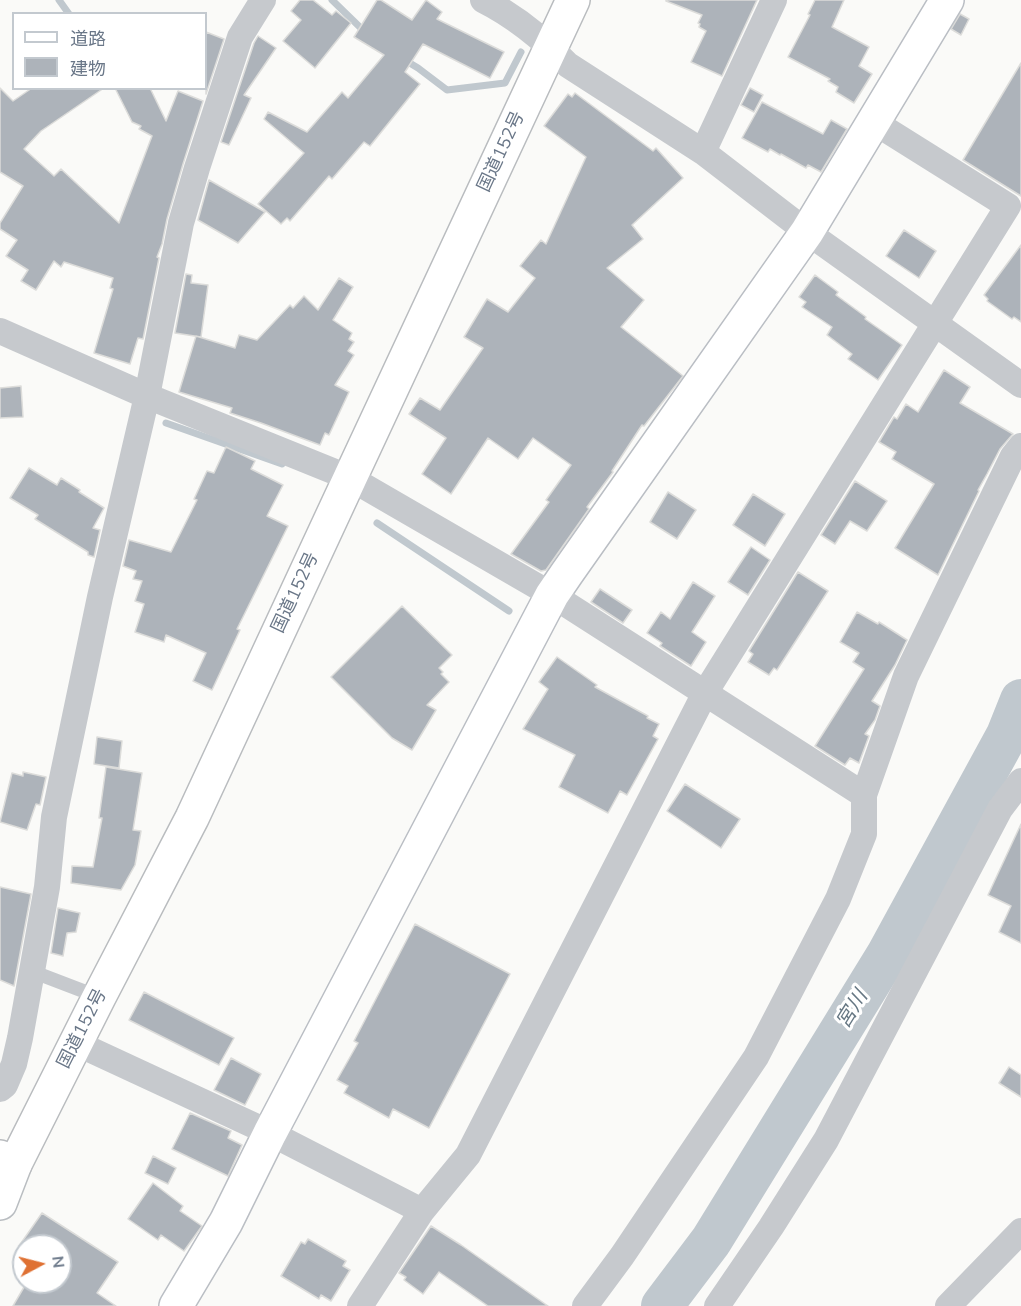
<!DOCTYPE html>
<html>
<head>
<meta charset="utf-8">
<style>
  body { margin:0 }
  #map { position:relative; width:1021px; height:1306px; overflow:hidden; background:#fafaf8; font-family:"Nunito Sans","Noto Sans JP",sans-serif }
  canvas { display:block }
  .legend { position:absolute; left:12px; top:12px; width:195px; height:78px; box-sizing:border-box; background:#fff; border:2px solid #c3c9cf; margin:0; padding:8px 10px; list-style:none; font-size:18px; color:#6a7788 }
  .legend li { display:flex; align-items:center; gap:12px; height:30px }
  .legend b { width:30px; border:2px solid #c3c9cf }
  .north { position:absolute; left:12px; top:1234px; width:60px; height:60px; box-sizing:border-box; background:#fff; border:2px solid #c3c9cf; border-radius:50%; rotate:83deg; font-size:16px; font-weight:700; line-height:24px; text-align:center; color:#6a7788 }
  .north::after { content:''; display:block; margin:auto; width:21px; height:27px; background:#df7133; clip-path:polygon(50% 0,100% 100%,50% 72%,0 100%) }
</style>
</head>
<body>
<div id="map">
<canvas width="1021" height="1306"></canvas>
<ul class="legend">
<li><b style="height:8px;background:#fff"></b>道路</li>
<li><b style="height:16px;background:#adb3ba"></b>建物</li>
</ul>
<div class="north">N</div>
</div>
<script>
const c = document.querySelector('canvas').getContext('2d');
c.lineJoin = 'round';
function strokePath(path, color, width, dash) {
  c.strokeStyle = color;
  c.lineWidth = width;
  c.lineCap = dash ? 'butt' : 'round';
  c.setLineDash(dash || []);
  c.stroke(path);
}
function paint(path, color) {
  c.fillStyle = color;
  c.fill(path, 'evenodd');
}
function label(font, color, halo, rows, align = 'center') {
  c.font = font + ' "Nunito Sans","Noto Sans JP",sans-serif';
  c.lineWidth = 6;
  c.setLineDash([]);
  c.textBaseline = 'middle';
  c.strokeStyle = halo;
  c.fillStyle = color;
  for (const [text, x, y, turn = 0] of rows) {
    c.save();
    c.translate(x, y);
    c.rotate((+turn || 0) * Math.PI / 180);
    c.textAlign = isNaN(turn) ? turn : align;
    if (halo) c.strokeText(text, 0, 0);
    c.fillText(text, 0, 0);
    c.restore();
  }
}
strokePath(new Path2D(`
  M59,0l10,14
  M332,0l35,34
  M403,59l15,9 29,22 58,-7 16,-31
  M166,423l116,41
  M377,523l132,88`), '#c0c8ce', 7);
strokePath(new Path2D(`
  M662,1306l49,-65 176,-286 120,-220 14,-35`), '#c0c8ce', 42);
const building = new Path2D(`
  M300,0h13l19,15 4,-4 15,12 -36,45 -32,-27 18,-21 -10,-9z
  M377,0h4l31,20 14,-20 16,12 -5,7 67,33 -14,26 -67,-34 -18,28 15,12 -50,62 -6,-4 -32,37 -3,-3 -39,45 -3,-3 -6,6 -23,-20 46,-51 -40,-34 4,-7 39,20 35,-40 6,6 36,-43 -30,-18z
  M666,0h91l-35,76 -31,-14 15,-31 -7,-4 1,-3 -2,-1 4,-8 -36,-14z
  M815,0h29l-12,27 37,20 -10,19 13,8 -18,29 -18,-11 2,-5 -10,-6 2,-2 -42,-22 22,-42 -2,-1z
  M960,14l9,5 -8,16 -10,-6z
  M206,32l18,7 -18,55z
  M258,36l18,12 -32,47 7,3 -22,47 -8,-3 33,-99z
  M1021,63v133l-58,-36z
  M0,88l13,13 19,-13h72l-63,43 -17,18 30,27 7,-7 58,54 33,-87 -13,-7 2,-3 -9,-4 -17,-34h35l16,33 12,-30 25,10 -20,63 -16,55 -5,25 -5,13 2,1 -16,81 -5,-1 -8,26 -36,-11 19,-64 -3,-1 3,-10 -49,-16 -3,5 -7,-6 -18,29 -15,-9 7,-11 -22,-14 11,-16 -17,-11v-6l23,-37 -23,-14z
  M750,88l13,7 -9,17 -13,-7z
  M575,93l78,58 3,-3 27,30 -51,47 11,14 -36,29 37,32 -23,27 62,49 -39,50 -2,-1 -30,46 1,1 -26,35 2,2 -43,61 -5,1 -30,-17 38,-52 -3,-2 25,-35 -38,-27 -15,21 -30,-21 -37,56 -29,-20 24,-36 -37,-24 11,-16 20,12 43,-62 -19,-11 23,-38 21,13 27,-34 -15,-12 21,-26 5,4 40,-87 -42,-31 24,-32 4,3z
  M762,102l61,32 8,-14 16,9 -26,43 -13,-7 -2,3 -25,-14 -1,1 -10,-6 -2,3 -26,-14z
  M209,180l56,32 -27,31 -40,-23z
  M904,230l32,21 -17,27 -33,-22z
  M1021,245v77l-7,-5 -2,2 -25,-18 1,-2 -4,-4z
  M186,274l6,1 -1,8 17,2 -7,52 -26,-4z
  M815,275l23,17 -2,3 30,22 -1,2 37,26 -24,35 -30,-21 4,-5 -25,-19 5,-8 -30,-20 4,-5 -7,-5z
  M339,278l14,9 -20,33 19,13 -3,6 5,3 -6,9 6,4 -19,30 14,7 -20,43 -4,-2 -5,12 -59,-22 -31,-10 2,-5 -53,-16 17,-56 39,12 4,-13 18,5 33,-35 3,3 11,-12 14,14z
  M944,370l26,17 -10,16 53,31 -13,15 -13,25 -9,16 1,1 -41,84 -43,-27 39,-64 -42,-25 4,-7 -17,-10 15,-25 3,2 9,-15 12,8z
  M21,386l2,31 -23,1v-30z
  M226,447l29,14 -4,8 32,16 -16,31 21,10 -51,103 3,1 -28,60 -19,-9 13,-28 -40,-18 -2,7 -29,-10 9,-28 -9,-3 7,-20 -9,-2 3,-8 -13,-5 6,-26 42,12 26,-52 -3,-1 13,-28 7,2z
  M29,468l28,17 4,-7 19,12 -1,2 25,16 -11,20 7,2 -6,27 -6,-2v-3l-53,-33 3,-4 -28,-17z
  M855,481l32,20 -20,30 -17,-10 -15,23 -14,-9z
  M668,492l28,18 -19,29 -27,-17z
  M753,494l32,20 -20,32 -32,-21z
  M751,547l19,13 -22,35 -20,-13z
  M798,572l30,19 -51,79 -3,-2 -5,7 -21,-13 5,-8 -4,-3z
  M693,582l22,14 -23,36 14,10 -15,24 -31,-20 2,-3 -15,-10 14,-21 9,7z
  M600,589l32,21 -9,13 -32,-21z
  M402,606l50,49 -13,13 4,4 -2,2 8,8 -22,23 9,5 -24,40 -20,-12 -61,-61z
  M857,612l21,12 1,-2 28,18 -12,25 -23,36 8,5 -5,14 -10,14 4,2 -10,27 -9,-5 -5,7 -30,-19 49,-77 -11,-7 6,-9 -19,-11z
  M557,657l40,28 -2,2 53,29 -1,2 12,6 -6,12 5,3 -31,56 -7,-4 -12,22 -49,-26 16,-32 -52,-26 25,-40 -9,-7z
  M97,737l25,4 -3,27 -25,-4z
  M106,767l36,6 -9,57 8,1 -6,34 -14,25 -50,-7 1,-17 21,1 9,-49h-3z
  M23,772l23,5 -6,28 -4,-1 -9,26 -27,-8 12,-49 11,3z
  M685,784l55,35 -19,29 -54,-37z
  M1021,824v119l-22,-11 12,-26 -23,-11z
  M0,887l31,7 -17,92 -14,-6z
  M58,908l22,5 -4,19 -9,1 -4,23 -12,-3z
  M415,924l95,50 -81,154 -36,-19 -4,9 -45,-25 4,-7 -11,-6 21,-37 -4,-2z
  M144,992l90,46 -15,27 -90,-45z
  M231,1058l30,16 -16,31 -31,-15z
  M1009,1067l12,8v22l-22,-14z
  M190,1113l41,18 -3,7 14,7 -14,31 -56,-27z
  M153,1156l23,12 -8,16 -23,-11z
  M153,1183l30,23 -3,5 22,15 -18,25 -23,-16 -3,5 -30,-21z
  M42,1213l76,49 -21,31 19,13h-103l14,-24h4l14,8 5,-8h10v-36h-41z
  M431,1226l30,19 87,61h-60l-49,-34 -16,22 -19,-14 2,-3 -7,-4z
  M308,1239l38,22 -3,5 7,4 -19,31 -10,-6 -2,4 -38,-23 20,-34 4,2z`);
paint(building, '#adb3ba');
strokePath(building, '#dcdcda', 1.5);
const secondary = new Path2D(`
  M176,1306l50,-84 44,-89 282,-538 15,-22 240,-341 140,-232`);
const primary = new Path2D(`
  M0,1203l15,-39`);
const highway = new Path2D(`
  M0,1157l15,7 84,-167 93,-179 158,-340 223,-478`);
strokePath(secondary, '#babec4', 36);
strokePath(primary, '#b9bdc1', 36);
strokePath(highway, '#b9bcbf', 36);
strokePath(new Path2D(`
  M31,971l68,26`), '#c6c9cd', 14);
strokePath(new Path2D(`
  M483,0c32,16 60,39 85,65l135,87 104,80 214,153
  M703,152l71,-152
  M0,331l147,65 203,82 202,117 312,200
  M76,1043l194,90 152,78
  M0,1089l5,-4 9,-21 6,-26 27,-151 7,-70 46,-220 47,-201 34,-173 16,-55 43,-131 23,-37
  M360,1306l62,-95 46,-56 237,-462 303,-487 -134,-84
  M585,1306l37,-50 134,-199 82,-158 26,-65v-39l42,-119 107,-220 8,-10
  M717,1306l54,-79 55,-87 174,-331 21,-28
  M948,1306l73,-75`), '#c6c9cd', 26);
strokePath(secondary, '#fff', 33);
strokePath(primary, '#fff', 33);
strokePath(highway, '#fff', 33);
label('18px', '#6a7788', '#fff', [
  ["国道152号",502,152,-65],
  ["国道152号",296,593,-65],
  ["国道152号",83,1029,-63]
]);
label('italic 20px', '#667783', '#fff', [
  ["宮川",853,1010,-58]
]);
</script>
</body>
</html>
